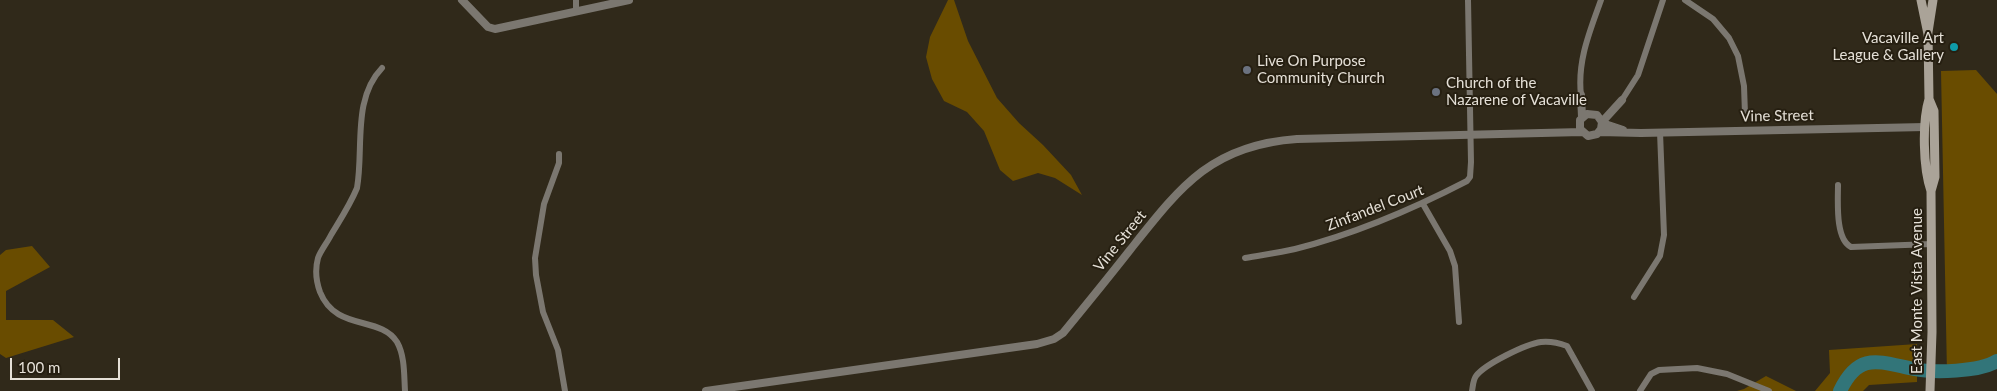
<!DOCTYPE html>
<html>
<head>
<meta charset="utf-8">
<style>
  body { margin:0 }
  #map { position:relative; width:1997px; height:391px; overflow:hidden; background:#30291a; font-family:Lato,sans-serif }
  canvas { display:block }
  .scale { position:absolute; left:10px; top:358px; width:110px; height:22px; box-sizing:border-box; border:2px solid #e5e0d7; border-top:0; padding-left:6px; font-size:15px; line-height:18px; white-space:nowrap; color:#e5e0d7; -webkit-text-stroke:4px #261f11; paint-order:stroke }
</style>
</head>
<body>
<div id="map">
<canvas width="1997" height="391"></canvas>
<div class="scale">100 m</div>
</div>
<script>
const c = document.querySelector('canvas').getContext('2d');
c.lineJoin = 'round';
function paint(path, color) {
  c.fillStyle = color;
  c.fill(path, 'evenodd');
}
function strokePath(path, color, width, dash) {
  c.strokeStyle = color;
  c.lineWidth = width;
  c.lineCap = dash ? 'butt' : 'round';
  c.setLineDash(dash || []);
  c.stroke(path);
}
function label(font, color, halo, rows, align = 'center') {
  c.font = font + ' Lato,sans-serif';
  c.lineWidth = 4;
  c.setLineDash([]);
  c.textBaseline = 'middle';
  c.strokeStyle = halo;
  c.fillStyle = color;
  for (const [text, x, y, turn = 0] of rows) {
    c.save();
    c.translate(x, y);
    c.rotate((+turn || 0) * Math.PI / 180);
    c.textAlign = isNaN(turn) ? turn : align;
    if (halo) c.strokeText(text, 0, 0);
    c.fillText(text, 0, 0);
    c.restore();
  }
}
paint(new Path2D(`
  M948,0h6l14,41 29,57 22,25 24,22 28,30 11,20 -27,-17 -17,-5 -25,8 -13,-11 -16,-39 -17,-19 -23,-11 -12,-22 -6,-22 4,-20z
  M1976,70l21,24v270l-21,7 -29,3 -6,-303z
  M32,246l18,21 -44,24v29h47l21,17 -68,21 -6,-4v-99l6,-5z
  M1917,344v38l-48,3 -6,6h-48l15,-18 -1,-23z
  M1766,376l30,15h-59l7,-2z`), '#694c00');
strokePath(new Path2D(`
  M1840,391c19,-40 39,-29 74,-22 19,4 66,3 83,-8`), '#327579', 14);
strokePath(new Path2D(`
  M1685,0l28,19 16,19 9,18 6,30 1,28
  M576,12v-12
  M382,68c-30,31 -18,81 -25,120 -7,17 -17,32 -26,47 -4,8 -10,15 -13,23 -3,11 -2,23 2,34 16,40 60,23 77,50 8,14 7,34 8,49
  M1581,95c-4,-34 9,-64 20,-95
  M1622,100l16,-25 25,-75
  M559,154v9l-15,41 -9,54 1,17 7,37 15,38 7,41
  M1838,185c0,16 -3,54 13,62l81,-3
  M1423,204l27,47 5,15 4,56
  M1245,258c16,-3 33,-5 50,-9 60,-15 116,-39 172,-68l3,-4 1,-15 -3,-162
  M1634,297l26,-41 4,-21 -4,-103
  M1472,391c1,-5 1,-11 4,-15 9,-12 50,-32 65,-34 9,-1 18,1 26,4l25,45
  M1640,391l11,-17 8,-4 38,-2 30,6 42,17`), '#7b7770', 6);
strokePath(new Path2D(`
  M462,0l26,27 7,2 134,-29
  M1581,95l1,22
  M1602,122l-5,-7 -10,-1 -7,6v9l8,7 9,-2 4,-5 1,-7 20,-22
  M1602,123l21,7
  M1600,132l41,1 284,-6
  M706,391l331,-47 17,-5 9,-6c23,-28 45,-55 67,-83 50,-63 81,-105 167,-111l285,-7`), '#7b7770', 8);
strokePath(new Path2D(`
  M1921,0l7,34 1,65 5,12 1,66 -4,14 1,141 -2,59
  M1928,32l5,-32
  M1929,99c-7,23 -6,69 2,92`), '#aaa398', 9);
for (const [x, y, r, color] of [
  [1954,47,5,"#0f9aa8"],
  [1247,70,5,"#6b7280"],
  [1436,92,5,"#6b7280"]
]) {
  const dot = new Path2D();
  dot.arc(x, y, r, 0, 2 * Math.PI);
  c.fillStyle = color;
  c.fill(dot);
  strokePath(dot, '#261f11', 2);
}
label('15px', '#e5e0d7', '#261f11', [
  ["Vacaville Art",1944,38,"right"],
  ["League & Gallery",1944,55,"right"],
  ["Live On Purpose",1257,61],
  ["Community Church",1257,78],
  ["Church of the",1446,83],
  ["Nazarene of Vacaville",1446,100]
], 'left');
label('15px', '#e5e0d7', '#261f11', [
  ["Vine Street",1777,116,-1],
  ["Zinfandel Court",1375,208,-21],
  ["Vine Street",1120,241,-51],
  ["East Monte Vista Avenue",1917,291,-90]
]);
</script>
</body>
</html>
